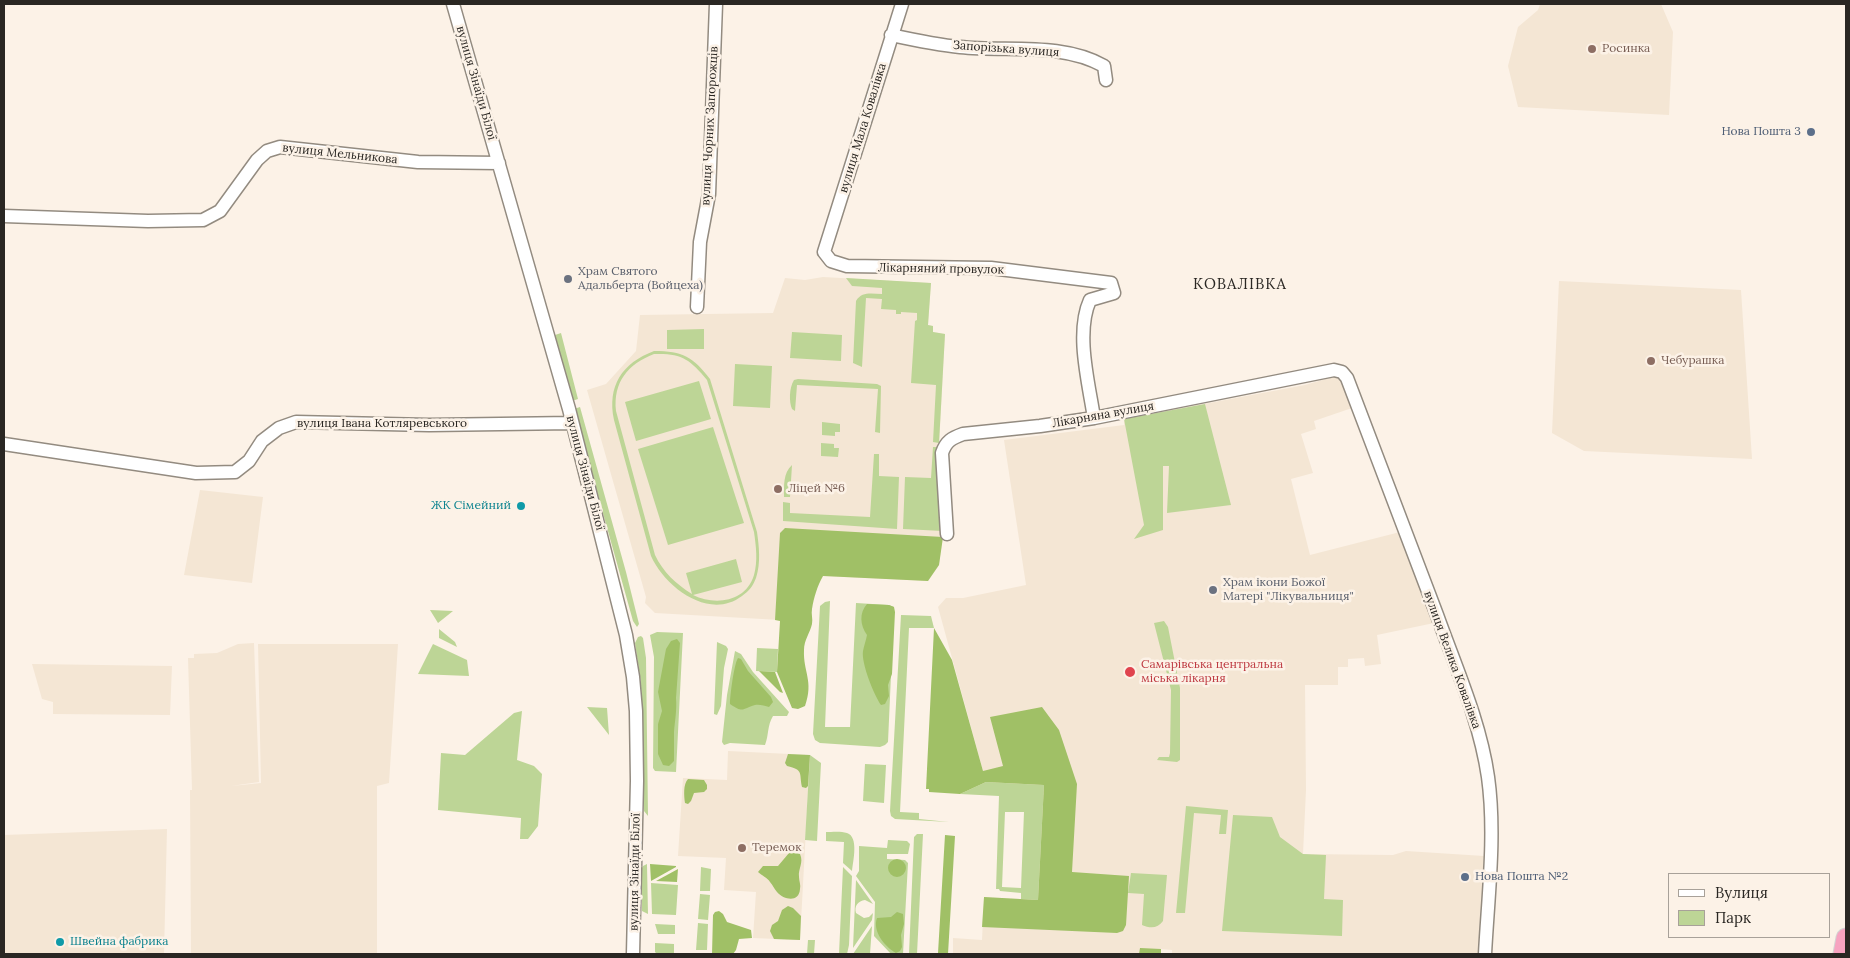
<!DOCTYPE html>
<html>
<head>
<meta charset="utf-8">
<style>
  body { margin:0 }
  #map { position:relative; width:1850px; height:958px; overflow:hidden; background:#fcf2e7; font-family:Lora,serif }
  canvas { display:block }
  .frame { position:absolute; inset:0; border:5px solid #2a2723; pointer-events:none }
  .legend { position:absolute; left:1668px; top:873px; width:162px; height:65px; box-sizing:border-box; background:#fcf2e7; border:1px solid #a8a199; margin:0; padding:6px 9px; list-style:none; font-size:15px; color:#2a2723 }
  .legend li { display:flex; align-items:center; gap:10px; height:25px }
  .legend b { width:25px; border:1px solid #a8a199 }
</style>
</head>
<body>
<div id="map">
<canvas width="1850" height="958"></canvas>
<div class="frame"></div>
<ul class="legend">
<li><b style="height:6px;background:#fff"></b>Вулиця</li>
<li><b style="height:14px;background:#bdd596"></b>Парк</li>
</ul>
</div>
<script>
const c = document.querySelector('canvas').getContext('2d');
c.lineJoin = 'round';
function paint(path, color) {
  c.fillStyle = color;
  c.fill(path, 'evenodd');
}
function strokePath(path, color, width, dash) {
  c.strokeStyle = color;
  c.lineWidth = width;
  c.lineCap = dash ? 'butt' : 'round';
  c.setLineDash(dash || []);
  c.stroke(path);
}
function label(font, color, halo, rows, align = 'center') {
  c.font = font + ' Lora,serif';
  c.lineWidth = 5;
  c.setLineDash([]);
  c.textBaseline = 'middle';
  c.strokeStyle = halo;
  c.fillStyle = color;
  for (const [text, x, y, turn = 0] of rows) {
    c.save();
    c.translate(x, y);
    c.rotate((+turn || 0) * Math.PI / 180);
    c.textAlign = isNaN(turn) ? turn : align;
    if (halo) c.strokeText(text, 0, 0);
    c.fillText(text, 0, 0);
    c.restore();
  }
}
paint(new Path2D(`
  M1540,4h121l12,28 -4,83 -151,-8 -10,-41 10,-39 20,-17z
  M823,277l108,6 -3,42 5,1v6l12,2 -6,113 4,90 -4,28 -11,16 -105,-5 -18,28 -25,16 -125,-7 -10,-10 1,-6 -59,-207 19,-6 30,-33 4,-36 133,-2 12,-35 20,2z
  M1559,281l182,9 11,169 -168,-8 -32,-18z
  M1333,377h4l3,2 12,29 -38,13 2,8 -15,5 12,39 -22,6 19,76 90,-23 34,91 -57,12 4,29 -16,2 -1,-8 -16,1v8h-10v18h-33l1,105 -3,64 90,1 13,-4 78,5 -4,98h-308v-4l-11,-1v5h-208v-16l29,2 2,-43 54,3 6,-115 -58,-3 -48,-175 8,-9h17l63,-13 -22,-145 120,-15v-6l181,-34z
  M200,490l63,7 -11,86 -68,-8z
  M254,643l5,139 -28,4 30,-3 -3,-139h140l-9,139 -12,3v168h-186l-1,-164h2l-4,-132h6v-4l23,-1 21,-9z
  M32,664l140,2 -2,49 -117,-1v-12l-11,-3z
  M728,751l82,4 -10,185 -47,-2 3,-46 -32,-2 2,-32 -48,-2 5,-78 44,2z
  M167,829l-3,125h-160v-119z`), '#f4e6d4');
paint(new Path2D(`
  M846,278l85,5 -3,42 5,1v6l12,2 -6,109 -6,-1 3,-57 -25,-2 4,-62 2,-1v-7l-16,-1v2h-5v-4l-15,-1 1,-10 -16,-1 -4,69 -9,-4 3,-62c6,-10 16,-7 26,-7v-6l-30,-2z
  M704,329v20h-37v-19z
  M792,332l50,3 -1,26 -51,-3z
  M561,333l17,66 -6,2 -19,-62 2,-4z
  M654,351c29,0 39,6 56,28l47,153c2,14 4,31 -1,46 -3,8 -7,13 -14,18 -33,25 -77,-9 -91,-40l-37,-136c-7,-34 8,-57 40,-69zM654,354c27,-1 36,5 53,26l47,152c2,14 4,29 0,43 -8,27 -39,31 -61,20l49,-13 -6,-23 -50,14 6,21c-16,-10 -29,-22 -37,-39l-39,-144c-3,-29 12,-47 38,-57z
  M735,364l37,2 -2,42 -37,-2z
  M798,379l79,5 4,2 -1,47 -5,-1 3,-43 -81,-4 -2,26 -3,-2c-3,-7 -3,-21 2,-29z
  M699,381l12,38 -75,22 -11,-39z
  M1205,404l26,101 -64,8 2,-47h-6v64l-29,9 10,-14 -20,-106z
  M580,407l46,165 13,52 -2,3 -4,-6 -59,-212z
  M822,422l18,2v8h-5v4l-13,-1z
  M713,427l31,96 -76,22 -30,-96z
  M821,443l13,1v4h5l-1,9 -17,-1z
  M933,447h6l4,84 -40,-2 2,-52 26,1z
  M874,454h5v22l20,1 -2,52 -114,-8v-19l7,1v10l80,4z
  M792,465l-2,32h-6c0,-11 -1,-24 8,-32z
  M830,601l-5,126h25l6,-124 33,2 5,2 -6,135 -3,3 -5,2 -60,-4 -5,-3 -2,-6 7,-128 5,-4z
  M430,610l23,1 -15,12z
  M901,615l30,1 3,12h-25l-9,184 19,1v6l30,3 -54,-3 -4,-3 -1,-5z
  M1164,621l4,6 12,61v72l-3,2 -20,-2 2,-3h10l1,-4 1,-63 -17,-67z
  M439,629l16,13 2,5 -18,-9z
  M657,632l26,1 -7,139 -21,-1 -2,-3 1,-111 -4,-22z
  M641,636l2,2 3,20 2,158 -4,-5 -3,-128 -6,-40 3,-6z
  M717,642l9,4 2,3 -4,19 -3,38 -4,9 -3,-1z
  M433,644l34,16 2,16 -51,-2z
  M757,648l21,1 -1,23 -21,-1z
  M735,651l6,3 12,18 36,40 -2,4h-14c-6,10 -4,19 -8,29l-35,-2 -6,2 -2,-3 5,-47z
  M587,707l20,1 2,27z
  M522,711l-5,49 17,6 8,8 -4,52 -10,13h-8l1,-21 -83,-8 3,-57 24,2 49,-42z
  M810,755l11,8 -4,78 -12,-1z
  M865,764l21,1 -2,38 -21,-2z
  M986,782l58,3 -6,115 -17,-1v-6l-21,-2 -1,-2h-3l3,-93 -39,-2zM1005,812h19l-3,76 -19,-1z
  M1186,806l42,4 -2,24h-7l2,-19 -27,-2 -9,100h-9z
  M1233,815l39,2 8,20 23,17 23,1 -2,44 19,1 -1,36 -120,-5z
  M826,832c6,0 15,-1 21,1 12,4 6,28 5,38l-9,-8 1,-21 -18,-1z
  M917,834h6l-6,120h-8l5,-117z
  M888,840l19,1 3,3 -2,10h-21v5l18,1 3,3 -5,91h-12l-17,-18 1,-34 -19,-26 3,-5v-25l28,2z
  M647,864v1l1,49 -6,-3v-43l1,-2z
  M701,867l10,2 -1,22h-10z
  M843,867l9,9 -3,69 -2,9h-8z
  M1131,873l36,2 -4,46c-5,7 -12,8 -21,4l2,-31 -16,-1z
  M856,880l17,24 -8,-4c-7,1 -11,6 -9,13l8,5 5,-1 4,-4 -1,7 -19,28z
  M651,883l27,2 -2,30 -24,-1z
  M700,894l10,1 -2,25 -10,-1z
  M698,923l10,1 -1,26h-11z
  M655,924l20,1v9h-17z
  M872,926l-2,28h-17z
  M808,940h7l-1,14h-7z
  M655,943l19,1v10h-17l-2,-2z`), '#bdd596');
paint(new Path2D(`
  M785,528l158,9 -4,28 -11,16 -105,-5c-6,11 -9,21 -11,33 -1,5 1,10 0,15 -2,9 -8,16 -8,26 -1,22 10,31 1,56l-7,3 -6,-1 -15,-36 3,-51 -5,-1 5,-87z
  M867,604l22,1 5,2 1,5 -3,62 -4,11 1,11 -4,8 -4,1c-7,-10 -20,-42 -18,-54 1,-5 3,-11 4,-16 -7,-10 -8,-22 0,-31z
  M934,628l18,32 31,111 20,-5 -13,-49 52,-10 17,23 18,54 -5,88 57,4 -3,49 -3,6 -6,2 -135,-6 2,-30 54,3 6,-115 -58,-3 -26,12 -31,-2v-3h-3z
  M677,639l3,4 -4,55c1,12 -1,22 -2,34 0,10 0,20 0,29l-5,5 -6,-1 -5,-11v-30l4,-13 -4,-19 8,-43 5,-8z
  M738,658l3,1 7,12 23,26 2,5 -4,5c-4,-1 -10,-3 -14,-2 -12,3 -11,9 -25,-1 0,-8 4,-40 8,-46z
  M759,671l16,1 8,21 -3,-1z
  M788,754l22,1 -2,31 -2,2 -4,-1c-3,-14 2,-17 -15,-21l-2,-3z
  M688,779l16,1 3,5v4l-3,3 -10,1 -3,8 -3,3 -3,-1c-1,-7 -2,-19 3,-24z
  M945,835l10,1 -7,118 -10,-1z
  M795,852l5,2c4,9 -2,14 -1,23 0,4 2,8 1,12 -1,14 -16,11 -23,3 -3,-3 -4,-7 -7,-10 -3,-5 -8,-6 -12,-10l5,-6h15l11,-13z
  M888 868a9 9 0 1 1 18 0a9 9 0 1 1-18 0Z
  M650,864l26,2v1l-25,14z
  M678,869l-1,13 -21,-1z
  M788,906l5,2 8,8 -1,24 -26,-1 -4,-8 2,-6 6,-4 4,-11z
  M719,911l4,3 4,8 24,8 1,8 -13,1 -3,11 -3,4h-21l1,-39 2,-3z
  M897,912l6,2 1,10 -3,11 1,12 -2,4 -4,2c-11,-6 -24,-22 -19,-35l14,-1z
  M1140,948l21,1v5h-22z`), '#a0c066');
const minor = new Path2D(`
  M453,4l116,405 57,226 7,42 3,34 1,70 -4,173
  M902,4l-78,248 7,9 16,5 144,2 120,15 3,10 -24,7c-15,33 -1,84 4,118
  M891,35c23,5 46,10 69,12 48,5 101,-5 144,19l2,14
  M4,216l144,5 55,-1 17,-9 37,-51 10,-9 13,-4 138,15 81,1
  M697,307l3,-65 9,-48 7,-190
  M4,444l192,29 39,-1 14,-11 13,-20 17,-13 17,-6 133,3 143,-2
  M947,534l-5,-81c4,-12 10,-15 21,-19l77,-8 54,-8 240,-48 8,2 5,6c30,79 60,158 90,237 19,53 43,106 51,162 8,57 0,120 -3,177`);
const highway = new Path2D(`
  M1843,954l3,-16`);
strokePath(minor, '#938b80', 15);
strokePath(highway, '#d4d4d3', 21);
strokePath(minor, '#fff', 12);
strokePath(highway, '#f7a3c0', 19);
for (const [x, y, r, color] of [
  [1592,49,5,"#8d6e63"],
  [1811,132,5,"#5c6f8a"],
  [568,279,5,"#6b7280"],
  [1651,361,5,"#8d6e63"],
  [778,489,5,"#8d6e63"],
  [521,506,5,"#0f9aa8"],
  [1213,590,5,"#6b7280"],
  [1130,672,6,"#e0444e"],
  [742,848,5,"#8d6e63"],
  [1465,877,5,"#5c6f8a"],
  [60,942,5,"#0f9aa8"]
]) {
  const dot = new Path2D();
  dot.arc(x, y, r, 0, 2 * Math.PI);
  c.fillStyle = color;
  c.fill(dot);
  strokePath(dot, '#fcf2e7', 2);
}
label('12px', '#2a2723', '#fcf2e7', [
  ["Запорізька вулиця",1006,49,4],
  ["вулиця Зінаїди Білої",476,83,74],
  ["вулиця Чорних Запорожців",710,126,-87],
  ["вулиця Мала Ковалівка",863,128,-73],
  ["вулиця Мельникова",340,154,6],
  ["Лікарняний провулок",941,269,1],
  ["Лікарняна вулиця",1103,415,-10],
  ["вулиця Івана Котляревського",382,424],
  ["вулиця Зінаїди Білої",585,473,75],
  ["вулиця Велика Ковалівка",1452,660,70],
  ["вулиця Зінаїди Білої",635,872,-89]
]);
label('12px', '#785e54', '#fcf2e7', [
  ["Росинка",1602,49],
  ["Чебурашка",1661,361],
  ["Ліцей №6",788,489],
  ["Теремок",752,848]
], 'left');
label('12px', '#4e5e75', '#fcf2e7', [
  ["Нова Пошта 3",1801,132],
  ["Нова Пошта №2",1475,877,"left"]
], 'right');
label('12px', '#5b616d', '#fcf2e7', [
  ["Храм Святого",578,272],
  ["Адальберта (Войцеха)",578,286],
  ["Храм ікони Божої",1223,583],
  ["Матері \"Лікувальниця\"",1223,597]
], 'left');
label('12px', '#0d838f', '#fcf2e7', [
  ["ЖК Сімейний",511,506],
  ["Швейна фабрика",70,942,"left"]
], 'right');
label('12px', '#be3a42', '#fcf2e7', [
  ["Самарівська центральна",1141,665],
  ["міська лікарня",1141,679]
], 'left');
c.letterSpacing = '1px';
label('15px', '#2a2723', '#fcf2e7', [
  ["КОВАЛІВКА",1240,285]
]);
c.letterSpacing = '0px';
</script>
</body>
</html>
